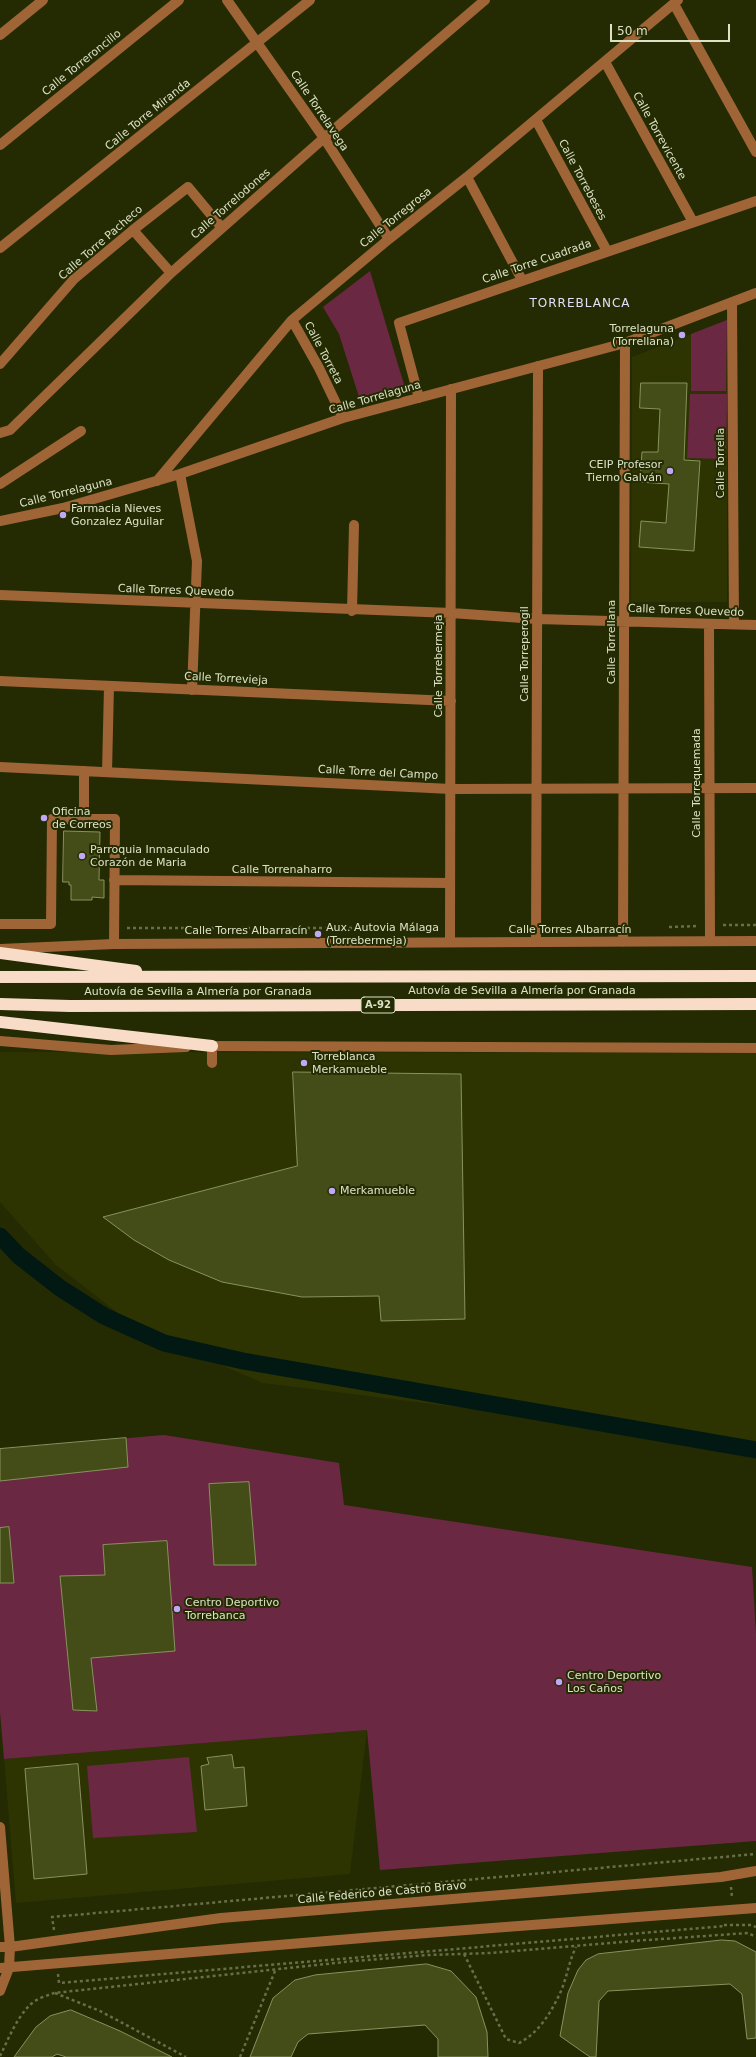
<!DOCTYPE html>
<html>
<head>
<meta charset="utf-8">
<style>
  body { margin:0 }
  #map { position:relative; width:756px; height:2057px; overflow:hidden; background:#242b02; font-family:"DejaVu Sans",sans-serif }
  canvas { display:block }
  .scale { position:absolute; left:610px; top:24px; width:120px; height:18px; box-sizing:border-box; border:2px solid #dbe2c6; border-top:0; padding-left:5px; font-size:12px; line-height:14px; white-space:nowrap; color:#dbe2c6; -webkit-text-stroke:3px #242b02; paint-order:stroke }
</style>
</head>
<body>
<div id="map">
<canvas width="756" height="2057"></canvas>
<div class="scale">50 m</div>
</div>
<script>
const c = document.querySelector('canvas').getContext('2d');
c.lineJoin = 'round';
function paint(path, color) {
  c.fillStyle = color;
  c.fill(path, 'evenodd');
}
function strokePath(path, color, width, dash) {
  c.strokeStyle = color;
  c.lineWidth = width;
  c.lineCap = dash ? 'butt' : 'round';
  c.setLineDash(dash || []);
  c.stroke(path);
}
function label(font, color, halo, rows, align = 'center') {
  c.font = font + ' "DejaVu Sans",sans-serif';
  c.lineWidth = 4;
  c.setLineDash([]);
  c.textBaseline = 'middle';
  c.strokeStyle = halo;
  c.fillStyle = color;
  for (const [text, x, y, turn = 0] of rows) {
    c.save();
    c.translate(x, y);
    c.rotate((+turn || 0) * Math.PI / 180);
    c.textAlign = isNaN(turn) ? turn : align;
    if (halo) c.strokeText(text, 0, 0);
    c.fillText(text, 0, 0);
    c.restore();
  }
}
paint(new Path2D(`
  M727,320v282h-96l1,-245z
  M0,1052l756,1v391l-493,-61 -123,-53 -84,-65 -56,-63z
  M367,1730l-17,144 -334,29 -12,-144z`), '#2d3402');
paint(new Path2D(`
  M370,271l35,117 -45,12 -21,-66 -16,-27z
  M727,320l-1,71h-35v-57z
  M690,394h37l-1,65 -39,-1z
  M164,1435l175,28 5,42 408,62 4,67v207l-376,29 -13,-140 -363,29 -4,-47v-263z
  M189,1757l8,75 -104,6 -6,-72z`), '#6b2843');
strokePath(new Path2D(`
  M0,1236l19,20 41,32 44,28 60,27 79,18 513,89`), '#021813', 17);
const building = new Path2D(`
  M641,383h46l-3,77 16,1 -6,90 -55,-4 2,-26 25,2 3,-39 -29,-2 2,-30h16l2,-43 -20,-1z
  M64,831l36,1 -1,48h5v18l-12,-1v3h-21v-15h-2v-3h-6z
  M293,1072l168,2 4,245 -84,2 -2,-25 -77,1 -80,-15 -53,-22 -35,-20 -31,-23 194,-51z
  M126,1438l2,29 -128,14v-32z
  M249,1482l7,83h-42l-5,-81z
  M9,1527l5,56h-14v-55z
  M167,1541l8,110 -84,7 6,53 -24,-1 -13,-134 45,-1 -2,-30z
  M232,1755l2,13 10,-1 3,39 -42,4 -4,-44 8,-2 -2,-6z
  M78,1764l9,110 -53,5 -9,-110z
  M722,1940l13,1 21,11v86l-9,1 -5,-45 -12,-10 -122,7 -9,10 -3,56h-6l-30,-21 8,-43 10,-23 8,-10 12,-6z
  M427,1964l24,7 25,26 11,35 1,25h-50v-18l-13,-14 -117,9 -10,8 -7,15h-41l23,-59 22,-18 20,-5z
  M71,2010l49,21 52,26h-106l-9,-3 -5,3h-38l22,-30 14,-11z`);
paint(building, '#444d18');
strokePath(building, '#87925c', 1);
strokePath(new Path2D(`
  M723,925h33
  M669,927l29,-1
  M127,928h267
  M731,1887l1,11
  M724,1925h27l5,2
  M54,1930l-2,-13 704,-63
  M464,1954l42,85 13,4c20,-10 33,-32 42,-52 6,-14 8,-30 15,-44
  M58,1974l1,9 665,-57
  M55,1993l45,18 86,46
  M0,2056c8,-16 16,-37 29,-50 6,-7 17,-10 25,-13l300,-32 75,-6 61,-2 143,-12 115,-8 8,4
  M240,2057l35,-86`), '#676e49', 2.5, [3, 3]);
strokePath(new Path2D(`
  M227,0l97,138 65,101
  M674,4l82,148
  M0,35l43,-35
  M605,62l88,160
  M536,120l71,131
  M0,145l179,-145
  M467,177l55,103
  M133,230l38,43
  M0,248l310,-248
  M732,302l2,322
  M292,320l27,48 24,50
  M0,364l74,-85 59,-49 55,-43 34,41
  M419,398l-20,-75 357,-122
  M0,433l10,-3 161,-157 153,-135 161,-138
  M180,474l17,87 -5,129
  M157,481l135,-161 97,-81 78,-62 211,-177
  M0,484l81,-53
  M0,521l63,-13 117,-34 163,-56 282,-75 131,-50
  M0,595l451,18 86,6 219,6
  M352,611l2,-86
  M709,624l1,317
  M0,681l451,20
  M0,767l451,22 305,-1
  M107,772l2,-86
  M84,819v-48
  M114,880l336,3
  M0,924h51l1,-105h63l-1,125
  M536,941l2,-575
  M450,942l1,-553
  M623,942l2,-599
  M0,949l114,-5 642,-3
  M0,1041l111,9 75,-3
  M206,1046l550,2
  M212,1046v17
  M0,1827l10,120 -1,21 -9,23
  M0,1947h10l211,-29 500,-41 35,-6
  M0,1968l387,-32 369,-28`), '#9f6537', 10);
strokePath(new Path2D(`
  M0,953l136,18
  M0,977l756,-1
  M0,1004l70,2 686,-2
  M0,1022l212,24`), '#f9dcc7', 12);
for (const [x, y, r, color] of [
  [682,335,4,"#c0a8f4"],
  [670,471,4,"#c0a8f4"],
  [63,515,4,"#c0a8f4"],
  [44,818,4,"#c0a8f4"],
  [82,856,4,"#c0a8f4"],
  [318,934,4,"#c0a8f4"],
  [304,1063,4,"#c0a8f4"],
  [332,1191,4,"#c0a8f4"],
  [177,1609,4,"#c0a8f4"],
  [559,1682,4,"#c0a8f4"]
]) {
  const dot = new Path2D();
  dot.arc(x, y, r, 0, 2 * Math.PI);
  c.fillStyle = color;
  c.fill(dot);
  strokePath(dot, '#242b02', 1.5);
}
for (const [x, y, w] of [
  [378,1005,34]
]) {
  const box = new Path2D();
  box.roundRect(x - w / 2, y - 8, w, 16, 3);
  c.fillStyle = '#242b02';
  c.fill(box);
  strokePath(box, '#dbe2c6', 1);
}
label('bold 10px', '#dbe2c6', null, [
  ["A-92",378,1005]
]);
label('11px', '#dbe2c6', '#242b02', [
  ["Calle Torreroncillo",82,63,-39],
  ["Calle Torrelavega",319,111,56],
  ["Calle Torre Miranda",148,115,-39],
  ["Calle Torrevicente",659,136,61],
  ["Calle Torrebeses",582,180,62],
  ["Calle Torrelodones",231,204,-41],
  ["Calle Torregrosa",396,218,-39],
  ["Calle Torre Pacheco",101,243,-41],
  ["Calle Torre Cuadrada",537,262,-19],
  ["Calle Torreta",323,353,62],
  ["Calle Torrelaguna",375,398,-16],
  ["Calle Torrella",721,463,-90],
  ["Calle Torrelaguna",66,493,-14],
  ["Calle Torres Quevedo",176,591,2],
  ["Calle Torres Quevedo",686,611,2],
  ["Calle Torrellana",612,642,-90],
  ["Calle Torreperogil",525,654,-90],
  ["Calle Torrebermeja",439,666,-90],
  ["Calle Torrevieja",226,679,3],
  ["Calle Torre del Campo",378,773,3],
  ["Calle Torrequemada",697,783,-90],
  ["Calle Torrenaharro",282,870],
  ["Calle Torres Albarracín",570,930],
  ["Calle Torres Albarracín",246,931],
  ["Autovía de Sevilla a Almería por Granada",522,991],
  ["Autovía de Sevilla a Almería por Granada",198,992],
  ["Calle Federico de Castro Bravo",382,1893,-5]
]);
label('11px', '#dbe2c6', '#242b02', [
  ["Torrelaguna",674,329,"right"],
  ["(Torrellana)",674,342,"right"],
  ["CEIP Profesor",662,465,"right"],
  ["Tierno Galván",662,478,"right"],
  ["Farmacia Nieves",71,509],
  ["Gonzalez Aguilar",71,522],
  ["Oficina",52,812],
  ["de Correos",52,825],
  ["Parroquia Inmaculado",90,850],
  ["Corazón de Maria",90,863],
  ["Aux. Autovia Málaga",326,928],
  ["(Torrebermeja)",326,941],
  ["Torreblanca",312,1057],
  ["Merkamueble",312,1070],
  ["Merkamueble",340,1191],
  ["Centro Deportivo",185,1603],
  ["Torrebanca",185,1616],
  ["Centro Deportivo",567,1676],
  ["Los Caños",567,1689]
], 'left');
c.letterSpacing = '1px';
label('12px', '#e5ddfa', '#242b02', [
  ["TORREBLANCA",580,304]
]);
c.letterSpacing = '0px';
</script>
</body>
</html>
